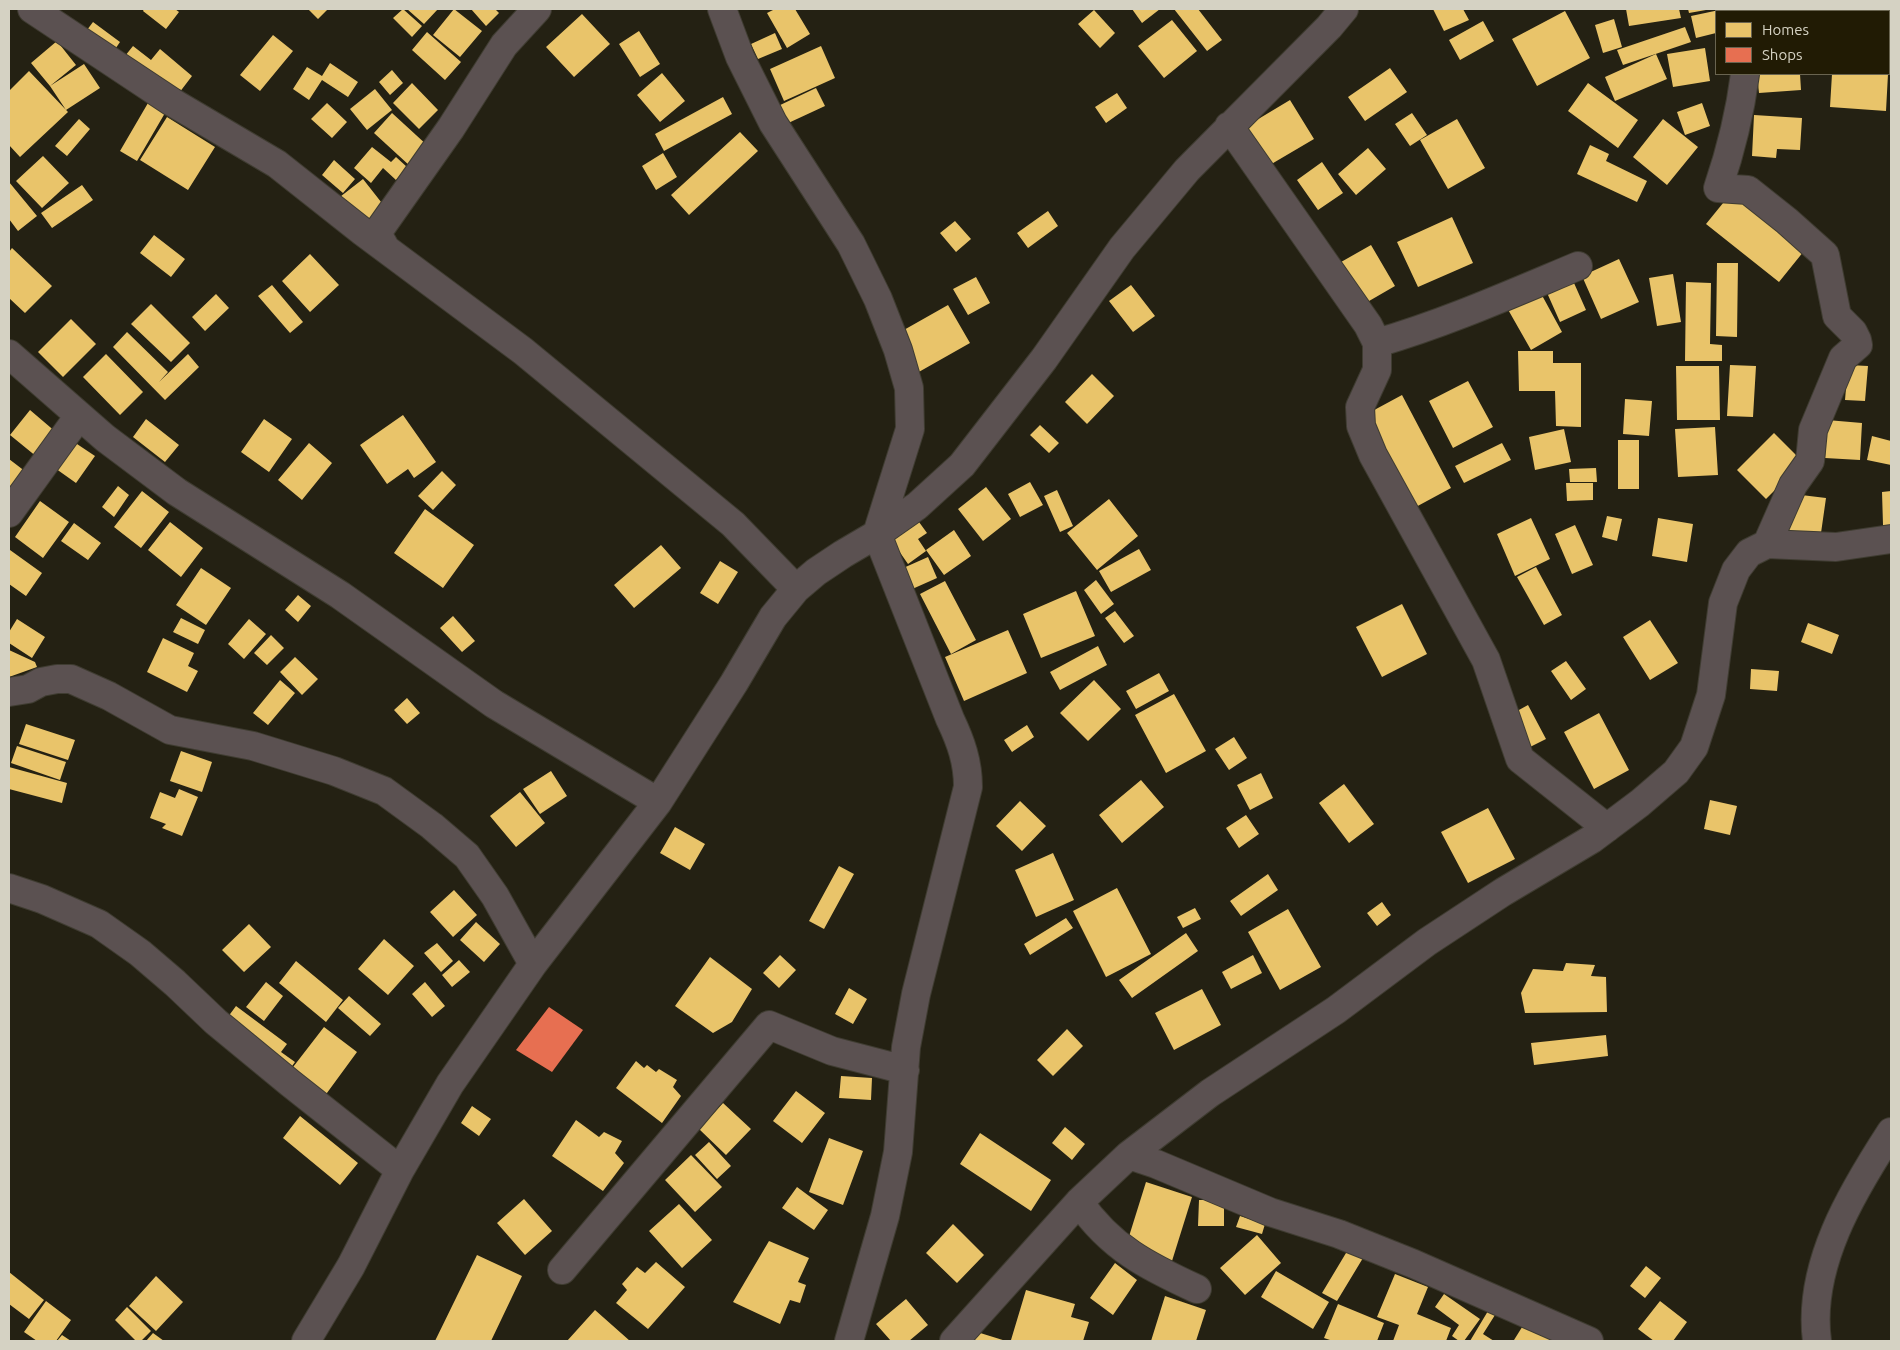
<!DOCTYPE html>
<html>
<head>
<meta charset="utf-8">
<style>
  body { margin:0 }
  #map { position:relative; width:1900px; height:1350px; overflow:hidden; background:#242113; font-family:Ubuntu,sans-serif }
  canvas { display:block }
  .frame { position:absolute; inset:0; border:10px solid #d5d2c3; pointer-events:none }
  .legend { position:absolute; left:1715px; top:10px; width:175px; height:65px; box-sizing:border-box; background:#211b04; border:1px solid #696450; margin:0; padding:6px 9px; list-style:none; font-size:15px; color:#d5d2c3 }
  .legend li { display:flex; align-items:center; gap:10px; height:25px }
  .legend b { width:25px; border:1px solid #696450 }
</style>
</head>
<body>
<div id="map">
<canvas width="1900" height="1350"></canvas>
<div class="frame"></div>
<ul class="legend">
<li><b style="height:14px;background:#e9c46a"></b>Homes</li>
<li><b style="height:14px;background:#e76f51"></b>Shops</li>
</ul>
</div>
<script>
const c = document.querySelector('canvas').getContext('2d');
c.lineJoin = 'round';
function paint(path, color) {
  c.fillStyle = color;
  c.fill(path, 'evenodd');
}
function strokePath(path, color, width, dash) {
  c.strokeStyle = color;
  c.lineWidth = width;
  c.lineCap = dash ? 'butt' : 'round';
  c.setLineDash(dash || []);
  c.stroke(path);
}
paint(new Path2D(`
  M144,9h31l4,3 -13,17 -23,-18z
  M308,9h20l-10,10z
  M403,9l19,17 -10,11 -19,-19z
  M407,9h31l-14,15z
  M454,9l28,22 -22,26 -27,-22z
  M471,9h24l4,4 -13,13z
  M775,9h20l15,25 -23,14 -20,-35z
  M1132,9h28l-18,14z
  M1174,9h24l24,31 -15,11z
  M1433,9h30l6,11 -25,11z
  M1626,9h53l2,9 -52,8z
  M1688,9h18v1l-17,3z
  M1724,9l1,2h-9v22l-20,5 -5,-22z
  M1094,10l21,23 -15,15 -22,-24z
  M1565,11l25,47 -53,28 -25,-47z
  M582,14l28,30 -36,33 -28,-30z
  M1614,19l8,28 -19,6 -8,-28z
  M1172,20l25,31 -33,27 -26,-32z
  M1483,21l11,20 -34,19 -11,-20z
  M93,22l27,20 -11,16 -28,-20z
  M1685,27l6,15 -68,23 -6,-15z
  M639,31l21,33 -20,13 -21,-33z
  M427,32l34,30 -16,18 -33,-30z
  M775,33l7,16 -24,10 -7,-15z
  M273,35l20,16 -33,40 -20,-16z
  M57,41l19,24 -26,21 -19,-23z
  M133,46l18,14 9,-11 32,27 -16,21 -51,-41z
  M821,46l14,32 -51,23 -14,-32z
  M1705,48l5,33 -37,6 -6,-33z
  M1656,54l11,25 -52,22 -10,-24z
  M330,63l28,19 -10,15 -26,-17 -13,20 -16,-11 14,-22 15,9z
  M84,64l16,24 -34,22 -16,-24z
  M1390,68l17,24 -42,29 -17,-24z
  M392,70l11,13 -13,12 -11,-13z
  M29,71l39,41 -48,45 -11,-12v-54z
  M662,73l23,28 -25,21 -23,-27z
  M1757,74h43l1,16 -42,3z
  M1832,74h56l-2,37 -56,-4z
  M412,83l26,27 -19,19 -26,-26z
  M1588,83l50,37 -20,28 -50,-37z
  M816,88l9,18 -41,19 -8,-18z
  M375,89l17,21 -25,20 -17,-21z
  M1117,93l10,15 -21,15 -11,-16z
  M723,97l9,17 -68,37 -9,-17z
  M1290,100l24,39 -51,30 -23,-39z
  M148,103l17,10 -28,48 -17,-10z
  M327,103l20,19 -15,16 -21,-19z
  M1702,103l8,23 -25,9 -8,-23z
  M392,113l36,33 -18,20 -36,-33z
  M1412,113l15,22 -17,11 -15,-22z
  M1754,115l48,3 -2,32 -23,-1 -1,9 -24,-2z
  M167,117l48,30 -27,43 -48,-30z
  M79,119l11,10 -23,27 -12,-10z
  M1457,119l28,49 -37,21 -28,-49z
  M1663,119l35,28 -31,38 -34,-28z
  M740,132l18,19 -69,64 -18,-20z
  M1590,145l19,9 -3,7 41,20 -10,21 -60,-28z
  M372,147l19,15 5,-5 11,10 -11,13 -13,-12 -12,15 -17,-15z
  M1368,148l18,21 -30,26 -18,-21z
  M663,153l14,24 -21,13 -14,-24z
  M43,156l26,27 -27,25 -26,-27z
  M334,160l21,19 -12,14 -21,-18z
  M1322,162l21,31 -25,17 -21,-30z
  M363,179l22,28 -26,21 -23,-28z
  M9,182l28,34 -19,15 -9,-12z
  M82,185l11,15 -41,28 -11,-15z
  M1732,192l72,59 -25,31 -73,-58z
  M1048,211l10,15 -30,22 -11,-15z
  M1452,217l21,46 -55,24 -21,-45z
  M955,221l16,18 -15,13 -16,-19z
  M154,235l31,24 -14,18 -31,-24z
  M1371,245l24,41 -38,22 -23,-42z
  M12,248l40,38 -27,27 -16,-15v-46z
  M310,254l29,31 -29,27 -28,-31z
  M1619,259l20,43 -38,17 -19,-43z
  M1717,263h21l-1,74 -21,-1z
  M1570,274l16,36 -26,12 -16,-36z
  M1673,274l8,48 -24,4 -8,-48z
  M976,277l14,26 -22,12 -15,-26z
  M1686,282l25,1 -1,61 12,1v16h-37z
  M272,285l31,37 -13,11 -32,-37z
  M1131,285l24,31 -22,16 -24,-31z
  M1538,288l24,44 -31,18 -25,-44z
  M216,294l13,14 -24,23 -13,-14z
  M151,304l39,39 -19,19 -40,-38z
  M948,305l22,38 -53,30 -22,-38z
  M71,319l25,25 -33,33 -25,-25z
  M127,332l41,40 -9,10 29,-28 11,13 -34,33 -52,-53z
  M1518,351h35v12h28v64l-25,-1 -1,-35h-36z
  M106,354l37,38 -23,23 -37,-38z
  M1730,365l26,1 -3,51 -26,-1z
  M1848,365l20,1 -3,35 -20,-1z
  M1676,366h43l1,54h-43z
  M1092,374l22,22 -27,28 -22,-22z
  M1468,381l25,46 -40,21 -24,-47z
  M1402,395l49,93 -37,20 -49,-93z
  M1625,399l27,2 -3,35 -26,-2z
  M30,410l27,23 -20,24 -27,-22z
  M403,415l33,47 -22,16 -6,-9 -21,15 -27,-39z
  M146,419l33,26 -14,17 -32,-25z
  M264,419l28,20 -23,33 -28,-20z
  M1827,420l35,3 -2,37 -35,-2z
  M1040,425l19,18 -10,10 -19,-18z
  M1715,427l3,48 -40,2 -3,-48z
  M1564,429l7,33 -36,8 -6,-33z
  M1774,433l29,29 -37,37 -29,-29z
  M1872,436l19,5v24l-24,-5z
  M71,440l24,16 -19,27 -24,-17z
  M1618,440h21v49h-21z
  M309,443l23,20 -30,37 -24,-20z
  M1502,443l9,17 -47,23 -9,-17z
  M9,459l17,13 -13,17 -4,-4z
  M1596,468l1,14h-27l-1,-13z
  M442,471l14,14 -23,25 -15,-14z
  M1030,482l13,23 -23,12 -12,-23z
  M1566,483h27v17l-26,1z
  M118,486l11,9 -15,22 -12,-10z
  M986,487l25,32 -28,22 -25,-32z
  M1057,490l16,36 -13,6 -16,-36z
  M142,491l27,21 -28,36 -27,-21z
  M1891,491v34h-8l-1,-33z
  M1793,494l33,4 -6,42 -32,-4z
  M1109,499l29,37 -41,34 -30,-37z
  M40,501l29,21 -26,36 -28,-21z
  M425,509l49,36 -31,43 -49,-35z
  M1607,516l15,3 -5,22 -15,-4z
  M1531,518l19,41 -35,17 -18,-42z
  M1658,518l35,6 -6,38 -35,-6z
  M170,522l33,26 -22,29 -33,-27z
  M919,522l8,11 -9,6 8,12 -18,13 -16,-23z
  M74,523l27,20 -13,17 -27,-19z
  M1575,525l18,40 -21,9 -17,-40z
  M954,530l17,26 -27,19 -18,-25z
  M661,545l20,23 -47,40 -20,-23z
  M1139,549l12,21 -40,22 -12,-21z
  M10,550l32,23 -16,23 -17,-12z
  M928,557l9,21 -27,12 -9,-21z
  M720,561l18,11 -20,32 -18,-11z
  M1536,567l26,48 -18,10 -27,-48z
  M201,568l30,20 -25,37 -30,-20z
  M1096,580l18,24 -13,10 -17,-24z
  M945,581l31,59 -25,14 -31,-60z
  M1076,591l19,45 -54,22 -18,-44z
  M298,595l13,11 -13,16 -13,-12z
  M1402,604l25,50 -45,23 -26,-50z
  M1115,611l19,25 -10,7 -19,-25z
  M453,616l22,25 -13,11 -22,-24z
  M181,618l24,12 -7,14 -25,-12z
  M17,619l28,18 -13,21 -23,-15v-11z
  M249,619l17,15 -22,25 -16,-15z
  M1650,620l28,43 -28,17 -27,-43z
  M1808,623l31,12 -7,19 -31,-12z
  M1008,630l19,43 -63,28 -19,-44z
  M271,635l13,13 -17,17 -13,-12z
  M163,638l31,15 -6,13 10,5 -11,21 -40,-20z
  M1098,646l9,19 -47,25 -10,-18z
  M9,650l26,12 2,5 -28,10z
  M295,657l23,22 -16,16 -22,-23z
  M1566,661l20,28 -15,11 -20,-29z
  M1751,669l28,2 -2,20 -27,-2z
  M1159,673l10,18 -33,18 -10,-18z
  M280,680l15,13 -27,32 -15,-12z
  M1094,680l27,29 -33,32 -28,-28z
  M1174,694l32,57 -40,22 -31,-58z
  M407,698l13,15 -13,11 -13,-14z
  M1528,705l18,34 -20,10 -18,-33z
  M1599,713l30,57 -35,19 -30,-57z
  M26,724l49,16 -7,20 -49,-16z
  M1027,725l7,12 -22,15 -8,-12z
  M1234,737l13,21 -18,12 -14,-21z
  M17,746l49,16 -6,18 -49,-17z
  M181,751l31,11 -10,30 -32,-11z
  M9,767l58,16 -5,20 -53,-14z
  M551,771l16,25 -27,18 -17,-25z
  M1261,773l12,25 -23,12 -13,-25z
  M1141,780l23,27 -42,36 -23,-28z
  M1344,784l30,40 -25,19 -30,-40z
  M179,789l19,8 -16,39 -20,-8 4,-4 -16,-6 10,-26 15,6z
  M520,792l25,31 -29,24 -26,-31z
  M1710,800l27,6 -7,29 -26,-6z
  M1020,801l26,25 -24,25 -26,-25z
  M1488,808l27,51 -47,24 -27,-51z
  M1246,815l13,19 -20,14 -13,-20z
  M675,827l30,17 -15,26 -30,-17z
  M1053,853l21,47 -38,17 -21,-47z
  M839,866l15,8 -30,55 -15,-8z
  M1268,874l10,16 -37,26 -11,-15z
  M1117,888l34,66 -45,23 -33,-66z
  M454,890l23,25 -24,22 -23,-25z
  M1382,902l9,13 -14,11 -10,-13z
  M1195,908l6,11 -18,9 -6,-11z
  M1288,909l33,58 -41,23 -32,-58z
  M1066,918l7,10 -43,27 -6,-11z
  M476,922l24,22 -16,18 -24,-22z
  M249,924l22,23 -27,25 -22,-22z
  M1186,933l12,18 -66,47 -13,-18z
  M384,939l30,27 -26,29 -30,-26z
  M437,943l16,18 -12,11 -17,-19z
  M780,955l16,15 -17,18 -16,-15z
  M1253,955l9,18 -31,16 -9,-17z
  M710,957l42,32 -20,33 -19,11 -38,-27z
  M459,960l11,12 -18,15 -10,-12z
  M296,961l47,39 -17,22 -47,-39z
  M1566,963l29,2 -4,11 15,1 1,35 -82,1 -4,-20 12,-24 30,2z
  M266,982l17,14 -19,25 -18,-14z
  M425,982l20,24 -13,11 -20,-23z
  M849,988l18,11 -14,25 -18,-10z
  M1202,989l19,36 -47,25 -19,-37z
  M349,996l32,28 -11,12 -32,-28z
  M236,1006l51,38 -6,8 14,10 -8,11 -65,-48z
  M324,1027l33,25 -33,45 -34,-26z
  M1067,1029l16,17 -30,30 -16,-16z
  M1606,1035l2,21 -74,9 -3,-22z
  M636,1061l8,7 3,-3 9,7 3,-3 18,11 -4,7 8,9 -19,27 -46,-35z
  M841,1076l31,2 -1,22 -32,-2z
  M796,1091l29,22 -23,30 -29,-22z
  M723,1103l28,26 -25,26 -27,-26z
  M472,1106l19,13 -12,17 -18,-13z
  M300,1116l58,47 -18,22 -57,-47z
  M576,1120l23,17 5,-5 18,9 -7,12 9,10 -21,28 -51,-35z
  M1065,1127l20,17 -13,16 -20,-17z
  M980,1133l71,47 -20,31 -71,-47z
  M829,1138l34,13 -20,54 -34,-13z
  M709,1142l22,24 -14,13 -22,-24z
  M691,1155l31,32 -27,25 -30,-32z
  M1146,1182l46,15 -20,64 -46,-15z
  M797,1187l31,23 -14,20 -32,-22z
  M524,1199l28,32 -27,24 -28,-32z
  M1199,1200h25v26h-26z
  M679,1204l33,36 -30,28 -33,-37z
  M1240,1216l25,8 -3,10 -26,-7z
  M953,1224l31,31 -27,28 -31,-30z
  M1257,1235l24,28 -36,32 -25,-27z
  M769,1241l40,17 -11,24 8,3 -6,18 -10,-3 -10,24 -47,-22z
  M1349,1248l14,10 -26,43 -15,-8z
  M477,1255l45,21 -31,65h-56z
  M656,1262l29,25 -37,42 -32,-26 11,-13 -5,-6 15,-17 8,6z
  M1115,1263l22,17 -24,35 -23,-17z
  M1646,1266l15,12 -16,20 -15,-12z
  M1276,1271l53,31 -16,27 -52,-32z
  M9,1272l35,28 -15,19 -20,-15z
  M1395,1274l33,13 -11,27 34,14 -5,13h-53l6,-16 -22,-8z
  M156,1276l27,26 -27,29 -27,-25z
  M1026,1290l49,14 -4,13 18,5 -6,19h-66l-6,-1z
  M1444,1294l36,25 -16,22h-5l-7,-5 7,-11 -24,-18z
  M1165,1296l41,14 -10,31h-45z
  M906,1299l22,26 -19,16h-18l-15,-17z
  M46,1301l25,19 -15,21h-19l-13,-9z
  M1660,1301l27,21 -14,19h-19l-16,-12z
  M1338,1304l46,19 -7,18h-44l-9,-3z
  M127,1307l24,24 -10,10h-5l-21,-21z
  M595,1310l35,31h-63z
  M1488,1311l7,4 -12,19 11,7h-24z
  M1524,1324l28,17h-36l-2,-1z
  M977,1332l29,9h-32z
  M153,1333l11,8h-18z
  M62,1335l9,6h-14z`), '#e9c46a');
paint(new Path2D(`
  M549,1007l34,23 -31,42 -36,-22z`), '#e76f51');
const street = new Path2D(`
  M32,9l140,93 105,62 86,68 160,119 210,173 63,65
  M722,9l18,48 33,66 78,121 27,55 20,51 11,38 1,41 -33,105 73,185c11,23 18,43 18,68l-52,207 -10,53 -8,105 -13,64 -36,125
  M1753,11v-2
  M1745,74c-5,39 -14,76 -27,114l30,2 39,31 38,34 12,61 16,16 4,8 1,5 -15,13 -30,72 -3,31 -17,24 -26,59
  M1229,126l139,199 9,18v27l-17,37 1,19 12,29 113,205 34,99 87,69
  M386,249l-9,-16 74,-105 53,-83 33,-36
  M1377,343c69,-20 134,-49 201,-77
  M9,354l96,84 72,54 163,103 154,109 164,98
  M9,513l70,-97
  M9,692l19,-3 13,-7 16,-3h14l38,17 61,34 83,16 81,25 50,20 48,35 35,30 28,40 38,68
  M9,888l33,11 57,25 41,29 35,30 41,39 74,61 110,87
  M1129,1155l81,-62 126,-83 91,-68 76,-50 89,-53 48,-36 36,-31 18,-25 17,-52 12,-92 13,-33 13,-17 18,-9 69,3 55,-8
  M1079,1202c32,46 68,64 118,87
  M562,1270l207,-245 63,26 73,19
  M306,1341l45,-75 49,-96 50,-86 83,-120 125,-162 76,-119 39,-66 23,-28 20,-17 27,-18 34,-20 40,-28 45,-41 82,-106 78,-111 65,-78 142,-143 15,-18
  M954,1341l125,-139 50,-47 27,9 114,48 69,22 75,30 175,77
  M1817,1341c-10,-75 35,-149 74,-209`);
strokePath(street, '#3f3c31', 30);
strokePath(street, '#5b5151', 28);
</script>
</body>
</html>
